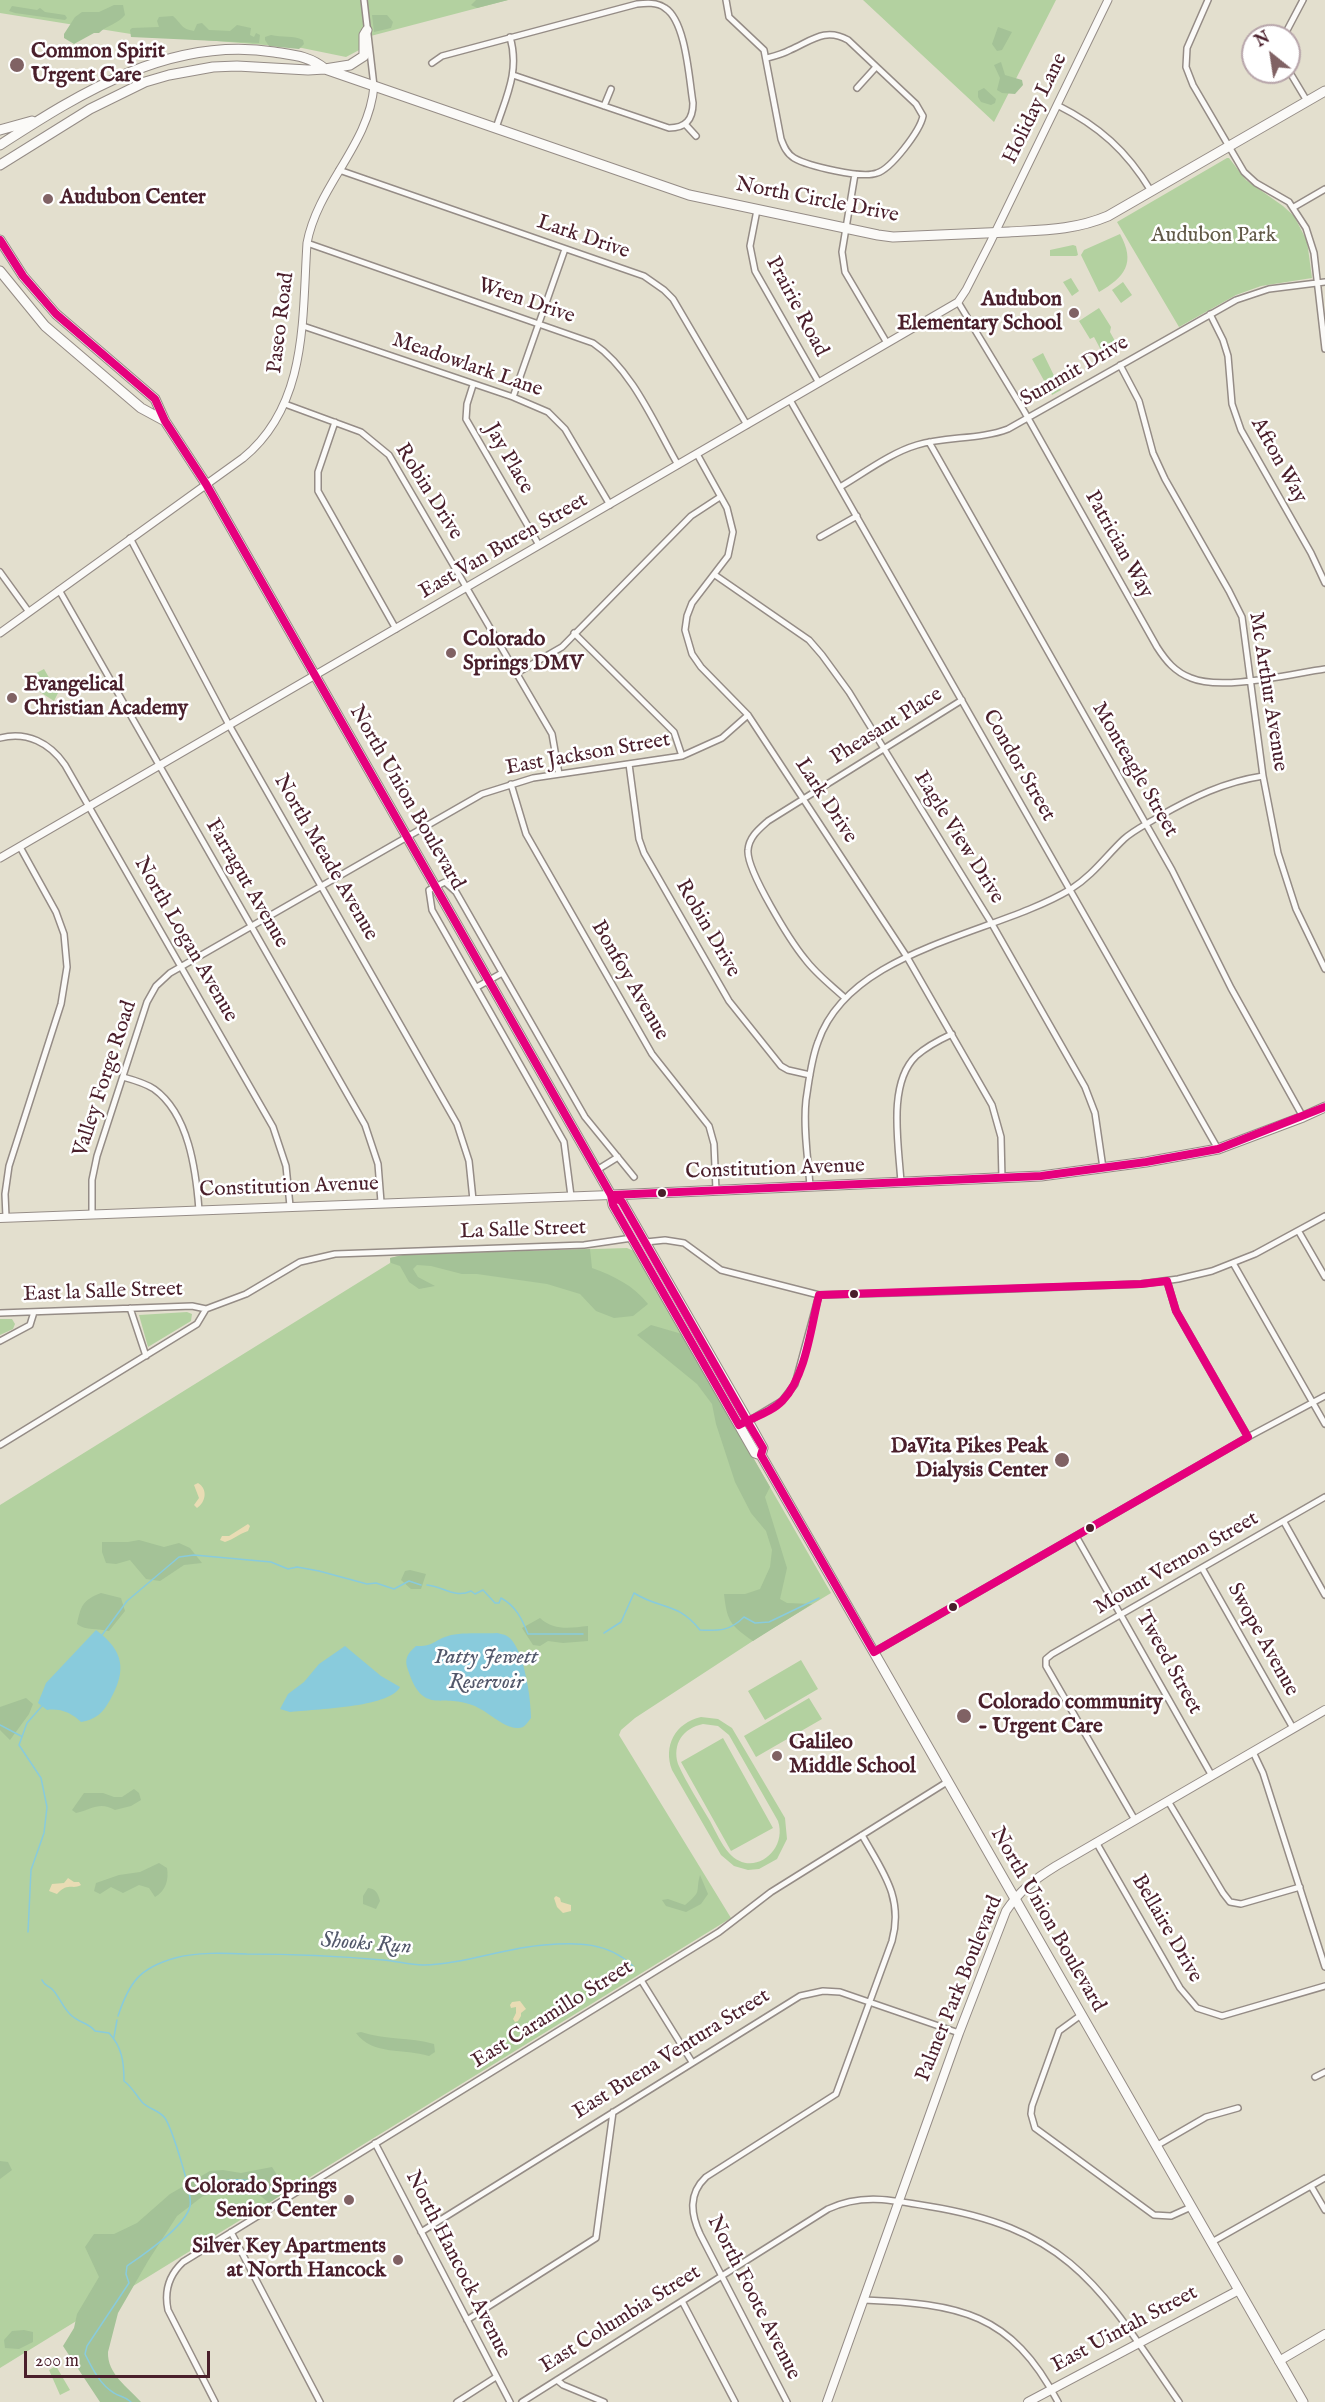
<!DOCTYPE html>
<html>
<head>
<meta charset="utf-8">
<style>
  body { margin:0 }
  #map { position:relative; width:1325px; height:2402px; overflow:hidden; background:#e3dfce; font-family:"IM FELL English",serif }
  canvas { display:block }
  .north { position:absolute; left:1241px; top:24px; width:60px; height:60px; box-sizing:border-box; background:#fff; border:2px solid #b7a5aa; border-radius:50%; rotate:330deg; font-size:16px; font-weight:700; line-height:24px; text-align:center; color:#4a1f2b }
  .north::after { content:''; display:block; margin:auto; width:21px; height:27px; background:#806264; clip-path:polygon(50% 0,100% 100%,50% 72%,0 100%) }
  .scale { position:absolute; left:24px; top:2351px; width:186px; height:27px; box-sizing:border-box; border:3px solid #4a1f2b; border-top:0; padding-left:8px; font-size:18px; line-height:21px; white-space:nowrap; color:#4a1f2b; -webkit-text-stroke:4px #fff; paint-order:stroke }
</style>
</head>
<body>
<div id="map">
<canvas width="1325" height="2402"></canvas>
<div class="north">N</div>
<div class="scale">200 m</div>
</div>
<script>
const c = document.querySelector('canvas').getContext('2d');
c.lineJoin = 'round';
function paint(path, color) {
  c.fillStyle = color;
  c.fill(path, 'evenodd');
}
function strokePath(path, color, width, dash) {
  c.strokeStyle = color;
  c.lineWidth = width;
  c.lineCap = dash ? 'butt' : 'round';
  c.setLineDash(dash || []);
  c.stroke(path);
}
function label(font, color, halo, rows, align = 'center') {
  c.font = font + ' "IM FELL English",serif';
  c.lineWidth = 5;
  c.setLineDash([]);
  c.textBaseline = 'middle';
  c.strokeStyle = halo;
  c.fillStyle = color;
  for (const [text, x, y, turn = 0] of rows) {
    c.save();
    c.translate(x, y);
    c.rotate((+turn || 0) * Math.PI / 180);
    c.textAlign = isNaN(turn) ? turn : align;
    if (halo) c.strokeText(text, 0, 0);
    c.fillText(text, 0, 0);
    c.restore();
  }
}
paint(new Path2D(`
  M0,0h508l-145,38v10l-17,9 -44,-9 -171,-14 -131,-21z
  M863,0h193l-62,122z
  M1227,158h2l17,22 37,26 11,10 13,25 5,37 -51,8 -25,9 -57,32 -62,-105z
  M1120,234c16,29 5,43 -21,58l-18,-37 3,-5z
  M1073,245l3,1 2,9 -2,1h-26v-6z
  M1071,278l8,13 -7,5 -9,-14z
  M1123,282l9,13 -11,8 -9,-13z
  M1099,308l12,19 -1,5 5,9 -13,11 -8,-15 -4,2 -11,-18z
  M1043,353l18,37 -9,5 -20,-36z
  M44,669l14,24 -4,8 -25,-16 -4,-6z
  M627,1248l7,3 197,342 -66,40 -130,85 -14,12 -2,5 112,183 -731,450v-863l390,-242v-5l13,-3z
  M187,1312l5,2 -1,7 -43,26 -9,-32z
  M0,1319h12l3,5 -2,5 -13,6z
  M801,1660l17,29 -53,31 -17,-29z
  M809,1698l13,21 -66,38 -12,-21z
  M701,1717l17,2 14,9 53,90 2,21 -10,20 -18,10 -11,1 -14,-4 -13,-11 -49,-85c-9,-24 3,-47 29,-53zM703,1724l15,2 11,9 49,86c10,30 -26,58 -49,32 -8,-9 -13,-21 -19,-32 -11,-19 -23,-37 -32,-57 -6,-20 5,-36 25,-40z
  M723,1738l50,90 -42,23 -50,-89z
  M56,2366l14,24 -10,5 -11,-25z`), '#b3d1a0');
paint(new Path2D(`
  M476,0h32l-31,8 -6,-3z
  M114,5h9l2,10c-7,9 -18,10 -26,18h-5l-20,11 -10,-6v-4l11,-17 7,-5h17z
  M12,6l25,4 3,-2 5,4 20,3 2,3 -2,2 -50,-7 -6,-2z
  M372,15h15l6,7 -2,6 -17,4z
  M173,16c9,8 8,13 21,15l3,-7 5,-1 7,7 21,1 7,-6 14,3 -1,7 4,2 2,-4 4,2 -1,8 -128,-6 -1,-7 2,-2 27,-1 -2,-6 2,-4z
  M998,27l14,5 -10,18 -5,1 -5,-7z
  M271,35c11,3 22,0 32,5l1,4 -5,5 -30,-3 -4,-6v-3z
  M1001,62l4,13 17,5 1,5 -8,9 -13,-1 -5,-3 3,-12 -6,-13z
  M984,88l12,11 -1,4 -4,2 -10,-3 -3,-5v-6z
  M590,1249l2,19c22,8 41,17 56,36l-15,12 -19,2 -18,-7 -16,-17 -33,-10 -70,-10h-15l-31,-8 -14,-1 -4,4 5,8 17,9 -16,3 -10,-7 -9,-16 -9,-3 -1,-5 13,-3z
  M651,1325l31,9 88,153 -5,10 22,71 -7,31 7,4 25,1 -59,37c-23,-16 -26,-20 -29,-47h21l15,-5 10,-22 2,-17 -6,-19 -15,-18 -16,-31 -19,-58 -4,-20 -15,-20 -60,-49z
  M139,1540l25,7 15,-4 11,5 12,15 -18,2 -24,16 -14,-2 -16,-19 -14,4 -10,-1 -4,-11v-10h26z
  M410,1570l16,4 -5,15h-10l-10,-9 4,-9z
  M101,1593l20,5 4,13 -16,20c-11,-3 -23,0 -32,-7 4,-19 6,-24 24,-31z
  M540,1618c14,13 30,10 48,8v15l-25,2 -15,-2 -8,5 -7,-1 -11,-17z
  M26,1698l7,6 -4,10 -19,26 -10,-10v-23z
  M134,1789l5,4 2,7 -10,6 -16,4c-15,-9 -23,-1 -39,3l-4,-3 12,-17h19l11,4h8z
  M159,1863l8,5c2,11 -1,23 -12,29l-6,-9 -10,-3 -16,8 -12,-6 -11,7 -6,-3 2,-8 23,-8 21,-3z
  M700,1875l8,19 -7,10 -15,8 -20,-6 -4,-6 6,-1 17,6c18,-15 10,-12 15,-30z
  M368,1888c8,1 10,5 12,13l-4,8 -13,-5v-8z
  M361,2032c24,8 49,5 73,12l1,8 -6,4c-25,-8 -56,0 -73,-23z
  M0,2161l8,1 4,8 -12,9z
  M272,2167l15,24 -18,12 -13,-11 -20,-3 -33,7 -26,20 -29,45 -30,52 -10,39c-1,22 20,35 33,50h-41l-37,-56 11,-18 3,-14 22,-37 -14,-30 9,-13h20l23,-11 33,-29 40,-23 13,-1 18,3z
  M24,2330l9,2v10l-14,7 -14,-1 -1,-8 8,-9z`), '#a4c297');
paint(new Path2D(`
  M198,1483c10,6 8,19 -1,25l-3,-3 5,-7 -5,-13z
  M248,1524l2,2 -2,5c-9,3 -14,8 -23,11l-5,-2 2,-4h7z
  M68,1878l6,4h5l2,3c-8,5 -13,-3 -24,9l-8,-3 3,-7 12,-1z
  M556,1896l4,2 1,4 10,3v6l-8,2 -6,-6 -3,-9z
  M520,2001l6,8 -5,4v3l-3,5 -3,1 -2,-3 3,-6v-6l-5,1 -1,-3 2,-3z`), '#e9dcb4');
paint(new Path2D(`
  M96,1630c28,21 31,40 14,70 -7,13 -15,20 -29,22 -9,-9 -21,-14 -34,-12l-9,-7 8,-20z
  M497,1633c3,1 7,1 10,3 17,10 24,63 24,82 -4,5 -7,11 -14,10 -16,-1 -30,-18 -45,-23 -31,-12 -49,11 -64,-35 -4,-11 -1,-16 8,-24 17,1 18,-6 32,-10 11,-4 35,-2 49,-3z
  M345,1646l36,30 19,11c-11,21 -86,22 -110,25l-10,-3 8,-15 16,-12 15,-18z`), '#89cbdc');
strokePath(new Path2D(`
  M427,1585c15,1 28,14 44,6l4,3 8,-4 12,13h4l2,-5c15,8 21,21 27,36h55
  M604,1633l17,-11 13,-29c27,17 44,9 66,37 19,1 30,1 44,-13l11,6 14,-1 50,-24
  M102,1635l25,-34 52,-44 15,-2 77,7 17,7 9,-2 22,4 48,13 9,-1 18,6 15,-8 12,4
  M0,1725l21,11
  M28,1932l3,-62 13,-37 3,-26 -6,-29 -22,-33 8,-22 15,-17
  M42,1980c2,5 5,5 10,9 8,8 11,20 20,27 8,7 17,7 23,15l14,2c13,14 15,29 15,48 8,6 12,14 18,21 6,7 17,8 23,16 7,11 28,76 25,88 -4,20 -47,49 -63,60l-1,8 3,9 -42,63 -2,8c7,14 15,31 29,39 6,4 11,3 17,9
  M118,2016c11,-33 21,-48 57,-58 22,-6 49,-5 72,-4 45,0 91,2 136,6 13,1 27,5 40,5 41,-1 81,-17 121,-20 33,-3 64,-3 89,21
  M114,2037l3,-17
  M191,2193c24,-15 60,-20 83,-1`), '#89cbdc', 1.5);
const minor = new Path2D(`
  M364,0l10,86
  M726,0l3,17 35,33 17,89c3,8 6,15 13,19 14,8 68,21 83,15 14,-4 43,-42 46,-57l-7,-12 -68,-64c-23,-13 -37,1 -58,10 -7,4 -15,6 -23,8
  M1208,0l-21,48 -1,19 7,18 51,87 12,11 33,19 17,26 8,25 11,96
  M1284,36l19,-36
  M432,63l10,-7 195,-52c9,-1 20,-2 28,4 21,13 24,71 28,95 0,16 -7,25 -24,25l-156,-53
  M1289,71l18,30
  M857,88l19,-21
  M1057,105c42,21 70,46 94,86
  M604,106l7,-17
  M685,124l11,12
  M496,128c10,-31 24,-57 14,-91
  M339,170l305,106 20,14 9,9 74,126
  M855,174l-13,78 3,20 42,71
  M1294,207l31,-18
  M757,210l-7,36 5,25 64,112
  M307,243l286,100c39,26 62,82 85,122
  M958,302l66,109 133,236c9,14 18,25 34,31 31,13 99,-4 134,-9
  M1210,314l13,26 5,16 4,48 9,26 70,123 14,30
  M303,326l210,71 35,15 17,17 45,76
  M1120,365l19,36 14,52 12,26 64,112 13,26 21,159 15,77 18,56 29,60
  M473,385l-6,19 -1,15 73,126
  M513,397l52,-148
  M790,400l428,749
  M285,404l76,28 28,23 163,279 7,40
  M335,422l-17,50v19l78,138
  M929,442l243,428 59,118 72,129
  M697,454l30,54 6,24 -5,24 -36,47 -5,13 -2,14 7,24 9,13 47,48 159,242 85,148 9,32 1,42
  M840,487c24,-14 50,-34 77,-42 30,-9 62,-5 91,-16l228,-129 33,-11 56,-7
  M820,537l37,-21
  M130,538l99,187 228,399 12,37 4,39
  M0,572l29,40
  M715,575l94,65 13,15 27,37 143,232 93,163 10,26 8,55
  M59,590l306,535 13,39 3,38
  M574,633l100,99 8,24
  M515,674l47,-27 129,-131 29,-19
  M0,738c27,-7 50,5 65,27l208,362 13,39 4,40
  M629,764l10,75 5,14 85,148 52,65 7,4 22,5
  M511,784l15,50 126,220 57,72 5,18 2,46
  M477,987l25,-14
  M845,998c-14,-13 -29,-24 -40,-39 -14,-17 -59,-89 -57,-109 1,-13 11,-21 20,-29l194,-121
  M123,1077c11,3 22,6 31,12 35,25 42,82 45,121
  M597,1170l21,-13
  M901,1183c-2,-37 -14,-99 15,-127 10,-9 23,-16 36,-22
  M810,1186c-2,-28 -7,-58 -4,-86 3,-19 5,-40 12,-58 32,-94 177,-107 253,-153 22,-14 35,-33 53,-50 10,-9 23,-15 34,-22 35,-20 66,-35 105,-41
  M571,1196l-7,-54 -132,-232 -3,-20 16,-8 11,10 129,225 49,60
  M92,1214v-34l5,-24 50,-154 9,-16 14,-13 312,-179 51,-16 149,-22 40,-18 26,-23
  M6,1217l-1,-23 4,-28 52,-162 6,-37 -3,-33 -8,-22 -36,-65
  M1299,1232l26,45
  M646,1242l19,-2 19,3 37,27 98,25 109,-3 213,-8 37,-5 34,-8 43,-17 70,-38
  M1233,1263l92,161
  M1167,1281l9,30 72,126
  M130,1308l16,48
  M0,1313l192,-7 14,3
  M0,1341l30,-16 4,-13
  M747,1422l35,-21 13,-17 24,-89
  M0,1445l197,-121 9,-15 40,-15 54,-32 35,-8 249,-9 48,-7
  M1284,1522l41,73
  M1076,1536l136,240
  M1202,1568l91,160
  M874,1652l374,-215 77,-41
  M1253,1752l10,21 62,194
  M1168,1801l55,92 7,9 11,2 59,-17
  M1135,1820l-89,-154v-7l6,-5 273,-157
  M1096,1842l84,146 17,20 25,8 103,-30
  M641,1980l51,82
  M1081,2015l-22,16 -27,75 -1,8 4,14 119,87 17,1 20,-9
  M1315,2077l10,-5
  M375,2143l135,259
  M1156,2146l50,-29 32,-9
  M1311,2186l14,24
  M231,2232l89,170
  M421,2232l379,-236 23,-5 17,1 119,41
  M1212,2242l113,-64
  M864,2300c95,4 147,12 194,102
  M682,2301l53,101
  M467,2320l129,-82 17,-126
  M557,2380l6,5 41,17
  M215,2402l-47,-92c-4,-19 1,-35 15,-48l536,-330 52,-40 176,-110
  M457,2402l39,-25
  M522,2402l306,-193c34,-16 64,-9 99,-3 145,23 175,84 252,196
  M787,2402l-87,-168c-9,-20 -12,-40 6,-57l130,-83 56,-153c12,-44 -10,-70 -30,-106`);
const tertiary = new Path2D(`
  M0,633l243,-175c65,-53 59,-139 64,-215 11,-58 62,-98 67,-157
  M0,858l958,-556 8,-12 24,-47 118,-243`);
const secondary = new Path2D(`
  M0,1218l611,-23
  M1279,2361l46,-27
  M827,2402l132,-369 47,-122c14,-21 29,-32 50,-45l269,-156
  M1028,2402l211,-112`);
const primary = new Path2D(`
  M0,130l32,-9
  M0,145c82,-53 171,-109 274,-93 19,3 36,4 51,17l364,126 189,40 15,2c39,-2 77,-3 116,-5 35,-2 66,-2 99,-16l217,-125
  M0,165l90,-56 55,-27 24,-7 44,-8 24,-1 71,4 17,-1 25,-4 14,-9v-21l3,-5
  M0,240l23,36 33,38 99,85 10,22 41,63 405,711 2,10 142,248 6,2
  M0,271l45,55 96,82 24,13
  M611,1195l11,7 126,219 15,27 -2,7 542,947
  M611,1195l430,-19 105,-14 72,-13 85,-32 22,-10`);
strokePath(minor, '#958c86', 8);
strokePath(tertiary, '#958c86', 9);
strokePath(secondary, '#958c86', 10);
strokePath(primary, '#958c86', 11);
strokePath(minor, '#fbfaf8', 5);
strokePath(tertiary, '#fbfaf8', 7);
strokePath(secondary, '#fbfaf8', 8);
strokePath(primary, '#fbfaf8', 9);
strokePath(new Path2D(`
  M0,240l23,36 33,38 99,85 10,22 41,63 405,711
  M611,1195l11,7 125,219
  M611,1195l2,10 126,220 8,-4
  M611,1195l430,-19 105,-14 72,-13 107,-42
  M1167,1281l9,30 72,126 -374,215 -113,-197 2,-7 -16,-27c13,-6 27,-11 36,-21 23,-24 28,-74 36,-105l322,-11z`), '#e5007d', 8);
for (const [x, y, r, color] of [
  [17,65,8,"#806264"],
  [48,199,6,"#806264"],
  [1074,313,6,"#806264"],
  [451,653,6,"#806264"],
  [12,698,6,"#806264"],
  [662,1193,5,"#4a1f2b"],
  [854,1294,5,"#4a1f2b"],
  [1062,1460,8,"#806264"],
  [1090,1528,5,"#4a1f2b"],
  [953,1607,5,"#4a1f2b"],
  [964,1716,8,"#806264"],
  [777,1756,6,"#806264"],
  [349,2200,6,"#806264"],
  [398,2260,6,"#806264"]
]) {
  const dot = new Path2D();
  dot.arc(x, y, r, 0, 2 * Math.PI);
  c.fillStyle = color;
  c.fill(dot);
  strokePath(dot, '#fff', 2);
}
label('bold 21px', '#4a1f2b', '#fff', [
  ["Common Spirit",31,53],
  ["Urgent Care",31,77],
  ["Audubon Center",60,199],
  ["Audubon",1062,301,"right"],
  ["Elementary School",1062,325,"right"],
  ["Colorado",463,641],
  ["Springs DMV",463,665],
  ["Evangelical",24,686],
  ["Christian Academy",24,710],
  ["DaVita Pikes Peak",1048,1448,"right"],
  ["Dialysis Center",1048,1472,"right"],
  ["Colorado community",978,1704],
  ["- Urgent Care",978,1728],
  ["Galileo",789,1744],
  ["Middle School",789,1768],
  ["Colorado Springs",337,2188,"right"],
  ["Senior Center",337,2212,"right"],
  ["Silver Key Apartments",386,2248,"right"],
  ["at North Hancock",386,2272,"right"]
], 'left');
label('21px', '#4a1f2b', '#fff', [
  ["Holiday Lane",1036,109,-64],
  ["North Circle Drive",817,201,11],
  ["Lark Drive",583,238,19],
  ["Wren Drive",526,302,19],
  ["Prairie Road",796,307,62],
  ["Paseo Road",282,323,-83],
  ["Meadowlark Lane",467,366,19],
  ["Summit Drive",1075,372,-30],
  ["Jay Place",508,459,60],
  ["Afton Way",1278,461,61],
  ["Robin Drive",428,492,58],
  ["Patrician Way",1118,545,61],
  ["East Van Buren Street",504,547,-30],
  ["Mc Arthur Avenue",1267,692,81],
  ["Pheasant Place",887,727,-32],
  ["East Jackson Street",588,755,-10],
  ["Condor Street",1018,766,60],
  ["Monteagle Street",1134,770,60],
  ["North Union Boulevard",406,798,60],
  ["Lark Drive",825,801,57],
  ["Eagle View Drive",958,838,58],
  ["North Meade Avenue",325,858,60],
  ["Farragut Avenue",246,884,60],
  ["Robin Drive",707,929,60],
  ["North Logan Avenue",185,940,60],
  ["Bonfoy Avenue",629,981,60],
  ["Valley Forge Road",106,1079,-72],
  ["Constitution Avenue",775,1170,-2],
  ["Constitution Avenue",289,1188,-2],
  ["La Salle Street",523,1231,-2],
  ["East la Salle Street",103,1293,-2],
  ["Mount Vernon Street",1177,1564,-30],
  ["Swope Avenue",1262,1640,61],
  ["Tweed Street",1168,1663,61],
  ["North Union Boulevard",1047,1920,60],
  ["Bellaire Drive",1166,1929,60],
  ["Palmer Park Boulevard",960,1989,-68],
  ["East Caramillo Street",553,2015,-32],
  ["East Buena Ventura Street",672,2055,-32],
  ["North Hancock Avenue",457,2265,63],
  ["North Foote Avenue",753,2298,63],
  ["East Columbia Street",621,2320,-32],
  ["East Uintah Street",1125,2330,-28]
]);
label('21px', '#615947', '#fff', [
  ["Audubon Park",1214,237]
]);
label('italic 22px', '#53586b', '#fff', [
  ["Patty Jewett",486,1658],
  ["Reservoir",486,1683],
  ["Shooks Run",366,1945,4]
]);
</script>
</body>
</html>
